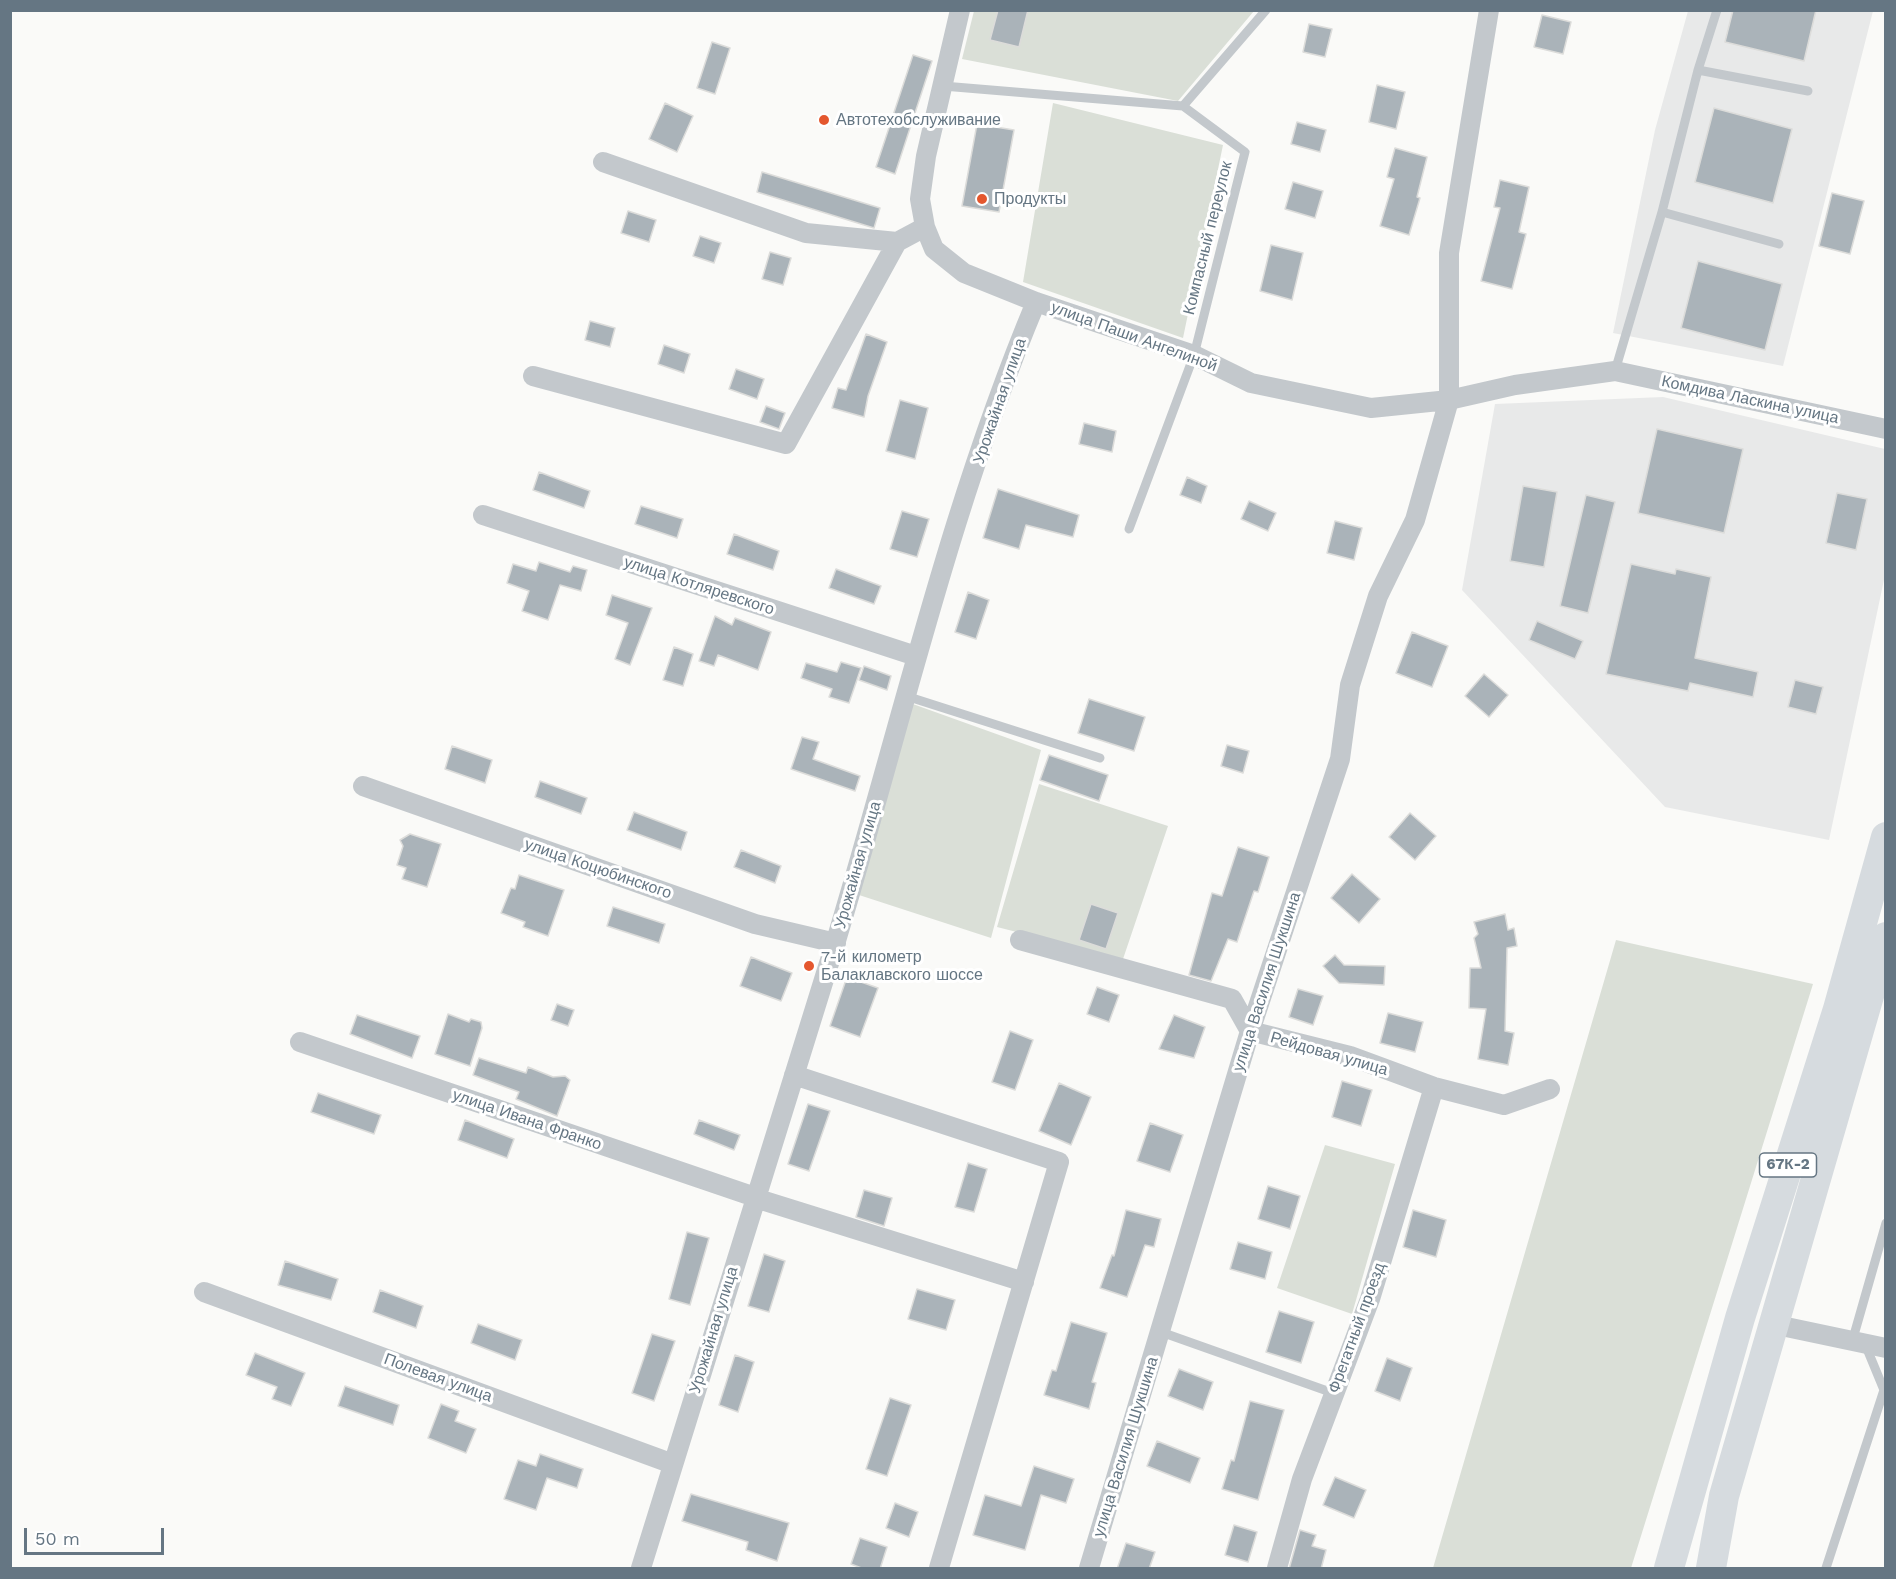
<!DOCTYPE html>
<html>
<head>
<meta charset="utf-8">
<style>
  body { margin:0 }
  #map { position:relative; width:1896px; height:1579px; overflow:hidden; background:#fafaf8; font-family:"Work Sans",sans-serif }
  canvas { display:block }
  .frame { position:absolute; inset:0; border:12px solid #657683; pointer-events:none }
  .scale { position:absolute; left:24px; top:1528px; width:140px; height:27px; box-sizing:border-box; border:3px solid #657683; border-top:0; padding-left:8px; font-size:18px; line-height:21px; white-space:nowrap; color:#657683; -webkit-text-stroke:4px #fff; paint-order:stroke }
</style>
</head>
<body>
<div id="map">
<canvas width="1896" height="1579"></canvas>
<div class="frame"></div>
<div class="scale">50 m</div>
</div>
<script>
const c = document.querySelector('canvas').getContext('2d');
c.lineJoin = 'round';
function paint(path, color) {
  c.fillStyle = color;
  c.fill(path, 'evenodd');
}
function strokePath(path, color, width, dash) {
  c.strokeStyle = color;
  c.lineWidth = width;
  c.lineCap = dash ? 'butt' : 'round';
  c.setLineDash(dash || []);
  c.stroke(path);
}
function label(font, color, halo, rows, align = 'center') {
  c.font = font + ' "Work Sans",sans-serif';
  c.lineWidth = 6;
  c.setLineDash([]);
  c.textBaseline = 'middle';
  c.strokeStyle = halo;
  c.fillStyle = color;
  for (const [text, x, y, turn = 0] of rows) {
    c.save();
    c.translate(x, y);
    c.rotate((+turn || 0) * Math.PI / 180);
    c.textAlign = isNaN(turn) ? turn : align;
    if (halo) c.strokeText(text, 0, 0);
    c.fillText(text, 0, 0);
    c.restore();
  }
}
paint(new Path2D(`
  M1688,11h185l-90,355 -170,-33 42,-203z
  M1663,397l222,52v126l-56,265 -164,-33 -203,-217 33,-186z`), '#e8e9e9');
paint(new Path2D(`
  M974,11h280l-76,90 -216,-42z
  M1053,103l170,42 -40,193 -160,-56z
  M910,703l131,47 -50,188 -132,-43z
  M1039,784l129,42 -45,133 -126,-32z
  M1616,940l197,44 -182,584h-198z
  M1325,1145l70,19 -43,150 -75,-26z`), '#dadfd7');
const building = new Path2D(`
  M998,10h30l-9,37 -29,-7z
  M1733,10h83l-12,51 -79,-19z
  M1542,15l29,7 -8,32 -29,-7z
  M1309,24l23,5 -7,28 -22,-5z
  M712,42l18,6 -15,46 -18,-6z
  M913,55l19,6 -37,113 -19,-7z
  M1377,85l28,7 -9,37 -27,-7z
  M665,103l28,13 -16,36 -28,-13z
  M1714,108l78,21 -19,74 -78,-21z
  M1297,122l29,8 -6,22 -29,-8z
  M977,124l37,6 -15,82 -37,-6z
  M1395,148l32,9 -10,40 3,1 -11,37 -29,-9 14,-47 -7,-2z
  M762,172l118,36 -6,20 -117,-36z
  M1500,180l29,7 -10,45 7,2 -14,55 -31,-8 19,-73 -6,-1z
  M1293,182l30,9 -8,27 -30,-9z
  M1832,193l32,8 -14,53 -31,-8z
  M628,211l28,9 -7,22 -28,-9z
  M700,236l21,7 -7,20 -21,-7z
  M1271,245l32,8 -11,47 -32,-9z
  M770,252l21,6 -8,27 -21,-6z
  M1698,261l84,23 -17,66 -84,-22z
  M590,321l25,7 -5,19 -25,-7z
  M866,334l21,8 -19,54 -4,21 -32,-9 6,-20 8,2z
  M664,345l26,9 -6,19 -26,-9z
  M736,369l28,10 -7,20 -28,-10z
  M900,400l28,8 -13,51 -29,-8z
  M766,406l19,7 -6,16 -19,-7z
  M1084,423l32,8 -4,21 -33,-8z
  M1657,429l86,20 -19,84 -86,-20z
  M539,472l51,19 -6,17 -51,-18z
  M1187,477l20,9 -6,17 -21,-8z
  M1523,486l34,6 -13,75 -34,-6z
  M998,489l81,26 -6,22 -47,-12 -7,24 -36,-11z
  M1837,493l30,6 -11,51 -30,-7z
  M1586,495l29,7 -27,111 -28,-7z
  M1249,501l27,12 -8,18 -27,-12z
  M641,506l42,13 -6,19 -42,-14z
  M902,511l27,8 -12,38 -27,-8z
  M1335,521l27,7 -8,32 -27,-7z
  M734,534l45,17 -6,19 -46,-16z
  M539,562l31,10 3,-6 14,4 -6,21 -21,-6 -12,35 -26,-9 7,-20 -22,-8 6,-19 23,7z
  M1631,564l44,10 1,-5 35,8 -16,81 63,14 -5,25 -63,-14 -2,8 -82,-17z
  M836,569l45,17 -7,18 -45,-16z
  M968,592l21,8 -13,39 -21,-7z
  M612,595l40,13 -22,57 -15,-6 13,-36 -22,-8z
  M715,616l17,9 3,-7 36,14 -13,38 -40,-15 -4,11 -15,-5z
  M1537,621l46,20 -8,18 -46,-19z
  M1412,632l36,14 -16,41 -36,-14z
  M674,647l19,7 -10,32 -20,-6z
  M841,662l20,6 -12,35 -20,-6 3,-8 -31,-11 5,-15 31,9z
  M864,666l27,10 -4,14 -28,-10z
  M1484,674l24,21 -19,22 -24,-21z
  M1795,680l28,7 -7,27 -28,-7z
  M1089,699l56,18 -11,34 -56,-18z
  M802,737l17,5 -6,17 47,17 -5,15 -64,-22z
  M1227,745l22,6 -6,22 -22,-7z
  M452,746l40,14 -7,23 -40,-14z
  M1049,755l59,20 -9,26 -59,-21z
  M540,781l47,17 -6,16 -46,-17z
  M634,812l53,20 -6,18 -54,-20z
  M1410,813l26,23 -21,24 -26,-23z
  M410,834l31,10 -14,43 -25,-8 4,-11 -9,-3 6,-19 -3,-6z
  M1238,847l31,10 -11,35 -4,-1 -17,51 -9,-3 -17,42 -22,-6 23,-82 10,3z
  M741,850l40,16 -6,17 -41,-16z
  M1352,874l28,25 -21,24 -28,-25z
  M519,875l45,15 -16,46 -25,-9 2,-5 -24,-9 10,-25 4,1z
  M1091,904l27,9 -12,36 -27,-9z
  M613,907l52,17 -6,19 -52,-17z
  M1505,914l3,16 6,-2 3,18 -10,2 -2,83 9,2 -6,32 -30,-6 8,-50 -17,-1 1,-40h11l-7,-30 4,-4 -4,-12z
  M1335,955l9,10 41,1 -1,19 -45,-2 -16,-17z
  M751,957l41,16 -11,28 -41,-15z
  M847,977l31,11 -18,49 -30,-11z
  M1097,987l22,8 -10,27 -22,-8z
  M1298,989l25,7 -10,29 -24,-8z
  M557,1004l17,6 -6,16 -17,-6z
  M1388,1013l35,9 -8,30 -35,-9z
  M448,1014l21,8 2,-3 10,3 1,6 -12,38 -35,-12z
  M357,1015l63,21 -8,22 -62,-24z
  M1174,1015l31,12 -11,31 -35,-9z
  M1010,1031l23,9 -18,50 -23,-8z
  M479,1058l47,15 2,-6 25,10 12,-1 5,4 -13,36 -41,-17 3,-7 -46,-17z
  M1342,1081l30,9 -11,36 -29,-9z
  M1059,1083l32,14 -20,48 -32,-14z
  M318,1093l63,22 -7,19 -63,-22z
  M808,1104l22,7 -21,60 -21,-7z
  M465,1120l49,19 -7,19 -49,-18z
  M699,1120l41,15 -6,15 -40,-16z
  M1150,1123l33,12 -13,37 -33,-11z
  M968,1163l19,6 -13,43 -19,-5z
  M1268,1186l32,10 -10,33 -32,-10z
  M864,1190l28,8 -8,28 -28,-9z
  M1126,1210l35,9 -7,28 -9,-2 -18,52 -27,-9 12,-33 2,1z
  M1413,1210l33,10 -10,37 -33,-10z
  M687,1232l22,6 -19,67 -21,-6z
  M1238,1242l34,10 -7,27 -35,-10z
  M764,1254l21,7 -16,51 -21,-6z
  M285,1261l53,18 -7,21 -53,-15z
  M917,1289l38,11 -9,30 -38,-11z
  M380,1290l43,16 -7,22 -43,-16z
  M1279,1311l35,11 -13,41 -35,-11z
  M1071,1322l36,11 -15,49 4,1 -7,26 -45,-14 8,-25 4,1z
  M478,1324l44,16 -7,20 -44,-17z
  M652,1334l23,7 -21,60 -22,-8z
  M255,1353l50,20 -14,33 -19,-7 5,-12 -31,-12z
  M735,1355l19,7 -16,50 -19,-7z
  M1387,1358l25,10 -12,33 -25,-10z
  M1179,1369l34,13 -10,28 -35,-14z
  M345,1386l54,19 -6,20 -55,-19z
  M890,1398l21,7 -24,71 -21,-7z
  M1250,1401l34,9 -26,90 -36,-11 9,-29 3,1z
  M441,1404l18,7 -4,10 21,8 -10,24 -38,-15z
  M1157,1441l43,17 -10,25 -43,-17z
  M540,1454l43,15 -6,19 -30,-10 -11,32 -32,-11 14,-39 18,6z
  M1034,1466l40,13 -8,24 -25,-8 -16,55 -52,-15 12,-40 36,11z
  M1335,1477l31,13 -12,28 -31,-13z
  M691,1494l98,29 -12,38 -31,-11 2,-8 -66,-21z
  M895,1503l23,9 -9,25 -23,-9z
  M1234,1525l23,7 -9,30 -23,-7z
  M1300,1530l16,5 -4,11 14,4 -5,19h-32z
  M860,1538l27,9 -7,22h-16l-13,-5z
  M1126,1543l29,9 -6,17h-32z`);
paint(building, '#aab3b9');
strokePath(building, '#dcdcda', 1.5);
strokePath(new Path2D(`
  M1698,70l19,-60
  M943,86l240,20
  M1662,212l36,-142 110,21
  M1615,371l47,-159 117,32
  M1129,529l65,-174 51,-203 -62,-46 83,-96
  M906,696l194,62
  M1161,1332l172,61
  M1852,1342l34,-119
  M1826,1568l58,-178 -19,-46`), '#c3c8cc', 9);
strokePath(new Path2D(`
  M960,10l-34,146 -6,43 5,28 9,22 30,24 72,29 158,53 57,28 120,25 78,-8 66,-15 100,-14 271,58
  M603,162l203,71 91,9
  M533,376l253,68 111,-202 28,-15
  M483,515l433,141
  M363,786l392,138 81,19
  M1020,940l212,59 18,32 100,25 84,31 70,18 46,-16
  M300,1042l455,155
  M794,1075l265,87 -120,406
  M755,1198l269,84
  M204,1292l469,172
  M1772,1324l114,24
  M641,1568c63,-208 131,-415 194,-624 65,-214 114,-435 201,-642
  M1089,1568l161,-537 90,-272 10,-74 28,-89 37,-76 34,-120v-147l40,-243
  M1277,1568l25,-89 68,-180 64,-212`), '#c3c8cc', 20);
strokePath(new Path2D(`
  M1669,1568l71,-250 98,-309 48,-172
  M1711,1568l13,-72 162,-559`), '#d6dbdf', 30);
for (const [x, y, r, color] of [
  [824,120,6,"#e4572e"],
  [982,199,6,"#e4572e"],
  [809,966,6,"#e4572e"]
]) {
  const dot = new Path2D();
  dot.arc(x, y, r, 0, 2 * Math.PI);
  c.fillStyle = color;
  c.fill(dot);
  strokePath(dot, '#fff', 2);
}
for (const [x, y, w] of [
  [1788,1165,57]
]) {
  const box = new Path2D();
  box.roundRect(x - w / 2, y - 12, w, 24, 4.5);
  c.fillStyle = '#fff';
  c.fill(box);
  strokePath(box, '#657683', 1.5);
}
label('bold 15px', '#657683', null, [
  ["67К-2",1788,1165]
]);
label('16px', '#657683', '#fff', [
  ["Автотехобслуживание",836,120],
  ["Продукты",994,199],
  ["7-й километр",821,957],
  ["Балаклавского шоссе",821,975]
], 'left');
label('16px', '#657683', '#fff', [
  ["Компасный переулок",1208,238,-76],
  ["улица Паши Ангелиной",1134,337,20],
  ["Комдива Ласкина улица",1750,400,12],
  ["Урожайная улица",1000,401,-71],
  ["улица Котляревского",699,586,18],
  ["Урожайная улица",858,865,-74],
  ["улица Коцюбинского",598,869,19],
  ["улица Василия Шукшина",1267,982,-72],
  ["Рейдовая улица",1329,1054,16],
  ["улица Ивана Франко",527,1120,19],
  ["Фрегатный проезд",1357,1328,-70],
  ["Урожайная улица",714,1330,-73],
  ["Полевая улица",438,1378,20],
  ["улица Василия Шукшина",1126,1447,-73]
]);
</script>
</body>
</html>
